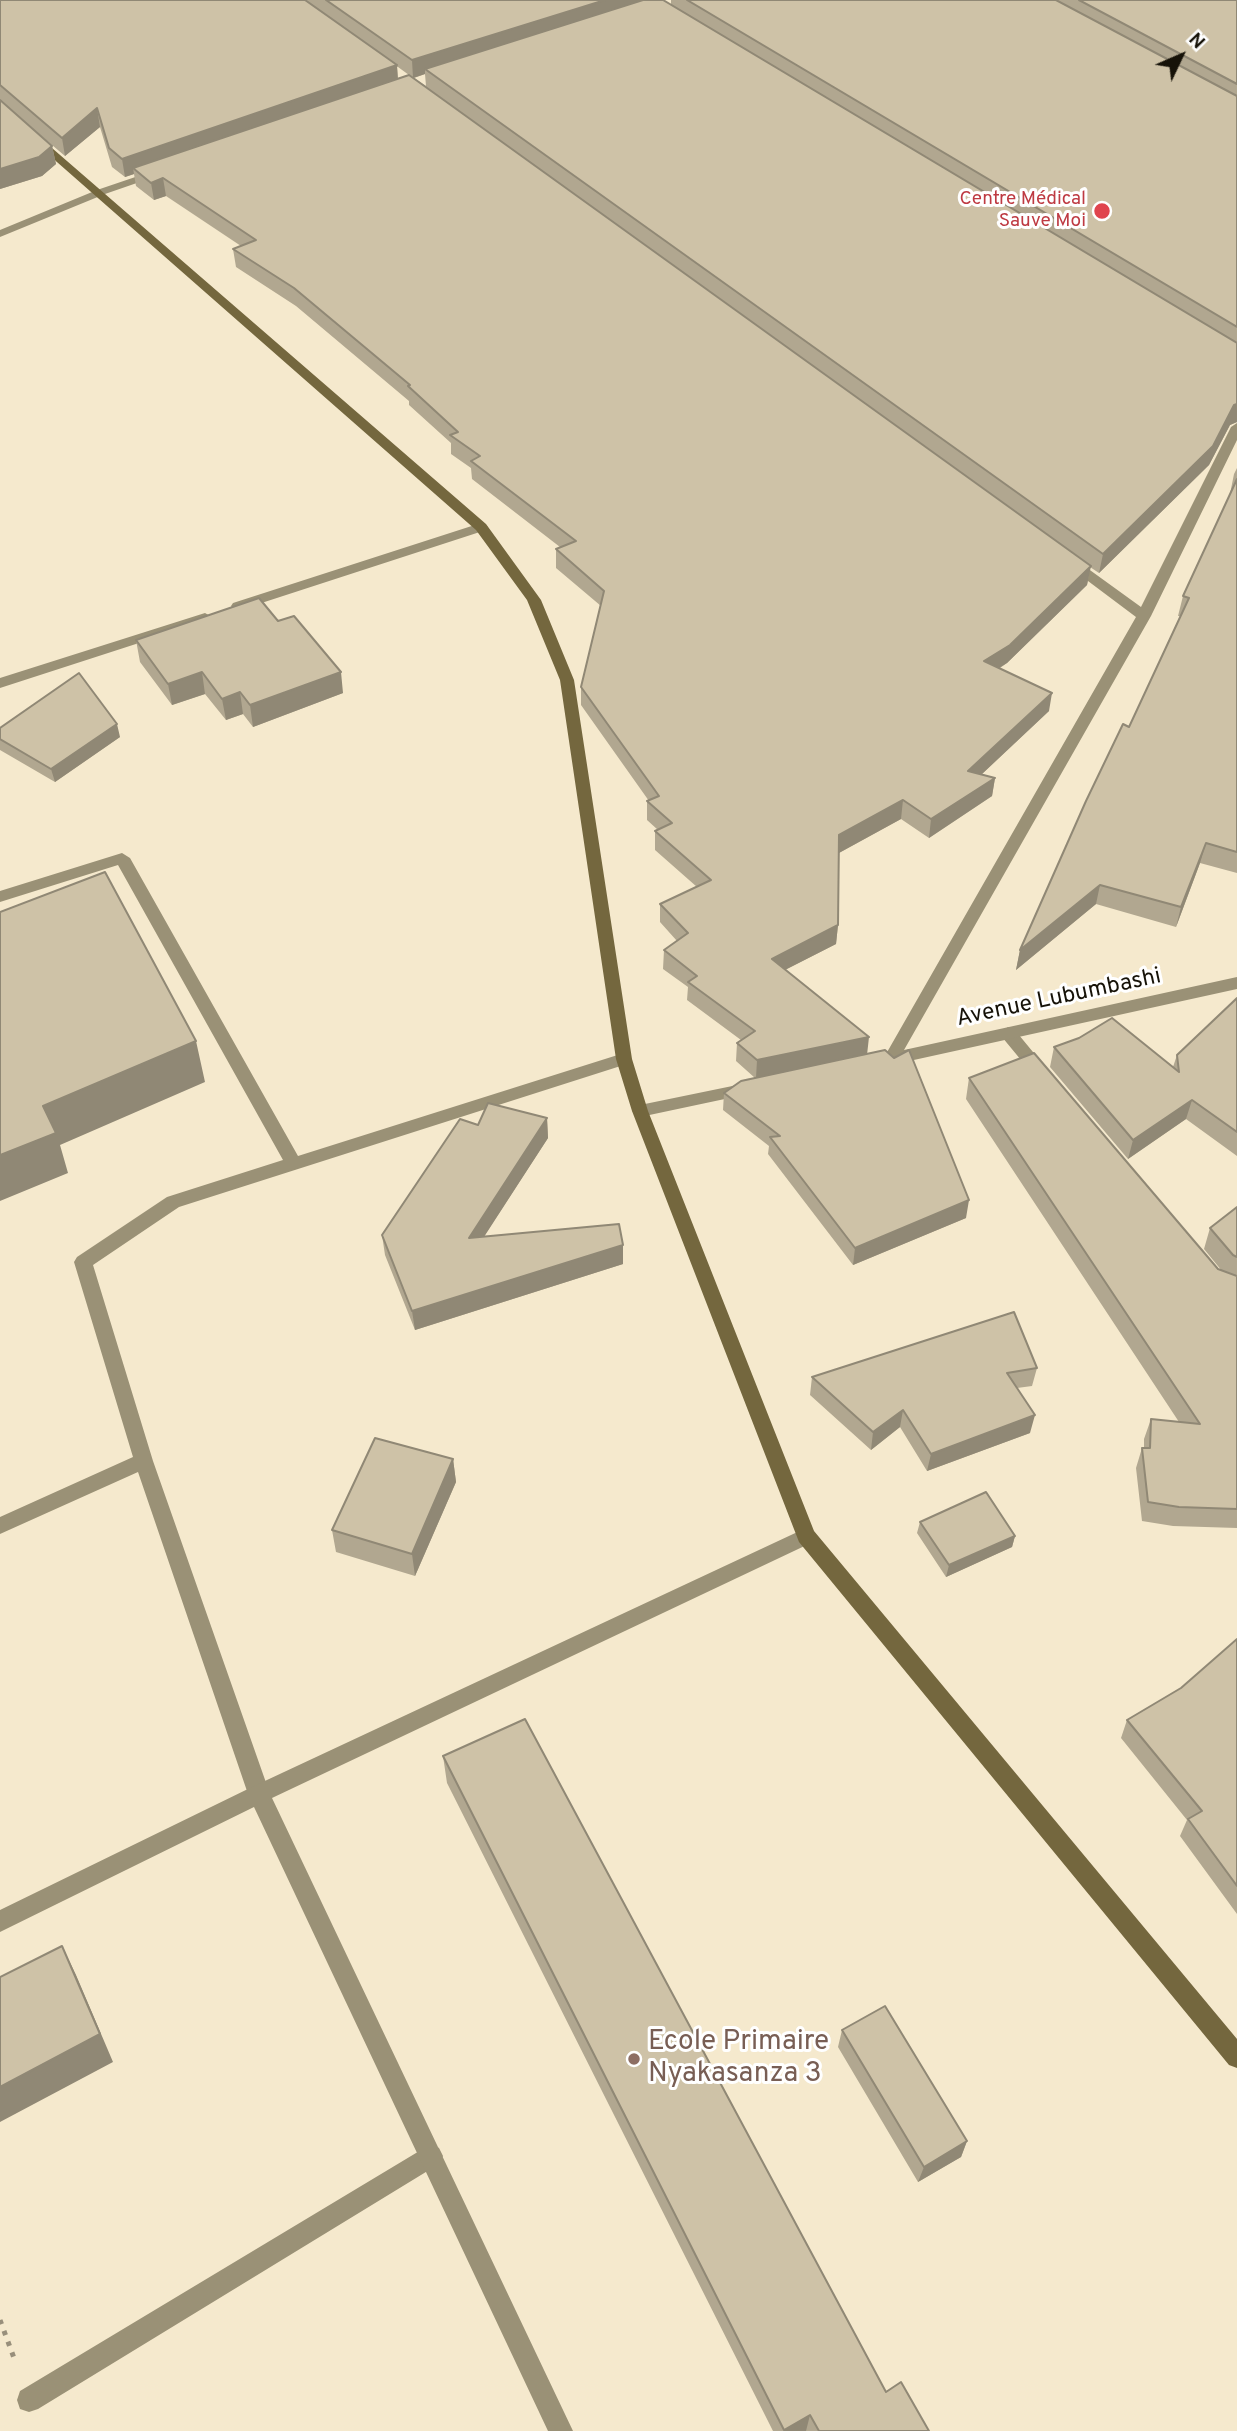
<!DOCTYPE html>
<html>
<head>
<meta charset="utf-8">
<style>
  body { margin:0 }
  #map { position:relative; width:1237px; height:2431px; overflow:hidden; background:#f5e9cd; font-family:Overpass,sans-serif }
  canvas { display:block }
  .north { position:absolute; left:1146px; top:21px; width:70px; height:70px; -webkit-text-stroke:5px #fff; paint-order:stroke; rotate:46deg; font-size:19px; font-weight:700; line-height:28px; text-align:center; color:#161208 }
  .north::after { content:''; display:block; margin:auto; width:24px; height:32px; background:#161208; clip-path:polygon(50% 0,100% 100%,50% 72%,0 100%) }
</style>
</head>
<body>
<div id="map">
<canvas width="1237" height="2431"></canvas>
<div class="north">N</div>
</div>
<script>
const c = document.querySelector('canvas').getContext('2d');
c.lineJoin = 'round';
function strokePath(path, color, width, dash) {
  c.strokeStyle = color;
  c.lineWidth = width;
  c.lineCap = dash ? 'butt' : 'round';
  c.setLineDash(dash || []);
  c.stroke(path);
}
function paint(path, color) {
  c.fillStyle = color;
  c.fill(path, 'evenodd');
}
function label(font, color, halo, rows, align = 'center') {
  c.font = font + ' Overpass,sans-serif';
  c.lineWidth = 6;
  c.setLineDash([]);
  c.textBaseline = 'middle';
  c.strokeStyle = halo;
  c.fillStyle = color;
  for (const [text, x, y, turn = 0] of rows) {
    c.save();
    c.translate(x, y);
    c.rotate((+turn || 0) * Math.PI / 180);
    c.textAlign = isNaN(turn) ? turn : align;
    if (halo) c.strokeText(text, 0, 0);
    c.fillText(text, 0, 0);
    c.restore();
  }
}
strokePath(new Path2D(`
  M0,2320l14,38`), '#988f7b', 5, [4.5, 7]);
paint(new Path2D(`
  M481,523l7,4 -2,3 -243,79h-10l-2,-3 2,-3z
  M205,613l7,4 -2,3 -210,68v-10z
  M122,853l8,5 168,298 326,-103 8,6 -2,4 -451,144 -86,58 60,196 117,333 -4,7 -7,3 -7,-3 -4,-7 -110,-322 -138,62v-17l133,-60 -59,-195 3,-5 90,-60 116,-37 -165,-295 -118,37v-11z
  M1008,1027l6,2 33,40 2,4 -2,4h-12l-33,-40 -2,-4z
  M431,2144l8,4 4,8 -4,8 -401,245 -9,3 -9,-3 -3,-9 3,-9z`), '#9a9176');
paint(new Path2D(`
  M156,170l4,1v4l-55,19 -105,43v-7l97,-40z
  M1237,423v17l-86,176 -247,434 333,-73v12l-346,76 -21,4 -6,-2 -2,-4 2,-4 22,-5 250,-437 -72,-54 7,-4 5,1 65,47 90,-180z
  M747,1083l6,2 2,4 -2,4 -113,24 -8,-6 8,-6z
  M806,1528l7,2 3,6 -3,6 -541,256 301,633h-25l-294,-624 -254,125v-22l252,-123z`), '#9a9176');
paint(new Path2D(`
  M0,103l486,421 55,76 33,80 58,379 16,52 166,420 423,508v29l-8,-3 -430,-523 -167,-431 -16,-52 -56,-379 -33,-80 -51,-70 -476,-418z`), '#74673e');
paint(new Path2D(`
  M0,0h667h-3l7,5v-5h566v422l-7,3 -21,40 -110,108 -9,-6 -3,18 -80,78 -7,5 49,43 -67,63 13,4 -3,18 -63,42 -28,-19 -62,34 -1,72 -2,19 -51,26 82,84 99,164 -113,47 -85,-111 1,-8 -46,-36 1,-17 31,-15 -19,-17 1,-18 4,-3 -54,-40 1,-13 -25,-18 1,-19 13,-9 -17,-19v-18l37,-17 -42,-37v-19l3,-1 -11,-10v-19h2l-68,-96v-18l20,-81 -45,-38v-19l4,-2 -88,-68 -1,-11 -20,-14v-11l-42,-38v-4l-113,-95 -60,-39 -3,-18 8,-3 -75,-50 -12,4 -18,-14 -2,-12 -9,3 -13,-10 -12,-40 -35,29 -58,-49 45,39 4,18 -14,12 -42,13zM397,67h1l11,8 -11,3zM425,74l1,12 -12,-8z
  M1237,468v405l-37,-10 -24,64 -80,-23 -80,66 4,-20 109,-223 51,-111h-2l5,-20 47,-102 4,-20z
  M278,621l65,72 -90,34 -10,-13 -17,6 -21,-26 -33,11 -32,-43 -4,-22z
  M0,728l120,9 -65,45 -55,-32z
  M1237,998v158l-51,-37 -58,40 -78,-92 4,-20 119,20 4,-12z
  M969,1078l249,191 4,2 -18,-22 6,-21 27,-21v321l-64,-2 -31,-5 -6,-53 6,-20h2v-9l7,-20 28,3 -213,-323z
  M547,1118l1,20 -64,98 139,28 -208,66 -30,-75 -3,-20 96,-110z
  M1037,1368l-5,18 -15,2 13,45 -103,38 -27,-44 -29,23 -61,-55 2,-18z
  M453,1459l3,23 -41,94 -79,-24 -4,-22z
  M920,1522l95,14 -3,11 -66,30 -29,-44z
  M1237,1639v275l-57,-78 7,-16 -66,-82 6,-18 54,-32z
  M443,1756l443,636 43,39h-156l-326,-648z
  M842,2030l125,111 -6,16 -43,25 -80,-135z`), '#b1a790');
paint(new Path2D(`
  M605,0h41l-221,69v5l-12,4 -1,-18z
  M397,65l1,18 -265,85 1,6 -9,3 -3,-18z
  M97,108l3,19 -35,29 -3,-18z
  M52,146l4,18 -14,12 -42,13v-20z
  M163,178l3,18 -12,4 -3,-17z
  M1237,404v18l-7,3 -21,40 -110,108 4,-19 131,-149z
  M1091,566l-4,19 -80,78 -26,16 3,-18z
  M202,672l3,22 -33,11 -4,-21z
  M341,672l2,21 -90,34 -3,-22z
  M240,692l3,22 -17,6 -4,-21z
  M1052,693l-3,18 -83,78 2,-18z
  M117,724l3,13 -65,45 -4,-13z
  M995,778l-3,18 -63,42 2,-19z
  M903,800l-2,19 -64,35 2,-19z
  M1206,843l-6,20 -24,64 5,-20z
  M1100,885l-4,19 -80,66 4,-20z
  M838,925l-2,19 -65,33 1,-18z
  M869,1037l-2,18 -111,23 1,-18z
  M196,1041l9,41 -145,63 8,28 -68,28v-46l43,-49z
  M1192,1100l-6,19 -58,40 5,-19z
  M547,1118l1,20 -77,119 -2,-19z
  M969,1200l-3,18 -113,47 2,-17z
  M623,1245v19l-208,66 -3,-19z
  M903,1410l-3,17 -29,23 2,-18z
  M1035,1415l-5,18 -103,38 4,-17z
  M453,1459l3,23 -41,94 -3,-22z
  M1015,1536l-3,11 -66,30 3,-12z
  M62,1946l14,29 37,87 -113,60v-35z
  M967,2141l-6,16 -43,25 6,-15z
  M810,2415l-4,16h-22v-1z`), '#908875');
const building = new Path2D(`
  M0,0h305l92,65 -275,94 -13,-11 -12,-40 -35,30 -62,-53z
  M326,0h279l-193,60z
  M643,0h20l574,343v61l-3,1 -21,41 -110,108 -678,-485z
  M687,0h369l181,96v231z
  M1079,0h158v84z
  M409,75l682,491 -81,79 -26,16 68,32 -84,78 27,7 -64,41 -28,-19 -64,35 -1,90 -66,34 97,78 -112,23 -20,-17 18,-12 -67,-49 9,-6 -33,-26 24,-17 -28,-29 51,-24 -56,-49 17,-8 -25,-22 12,-5 -78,-109 23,-96 -48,-42 20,-8 -105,-80 9,-5 -30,-21 8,-3 -50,-46 2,-1 -116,-97 -61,-39 23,-9 -93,-62 -12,5 -18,-15z
  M0,100l52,46 -13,11 -39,12z
  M1237,479v373l-31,-9 -25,64 -81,-22 -80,65 66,-149 37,-77 6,3 60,-129 -6,-2z
  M259,598l19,23 16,-5 47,56 -91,33 -10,-13 -18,7 -20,-27 -34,12 -32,-44z
  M79,673l38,51 -66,45 -51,-30v-11z
  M105,872l91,169 -153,65 13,27 -56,22v-243z
  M1237,998v134l-45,-32 -59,40 -79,-93 25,-9 33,-20 67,54 -2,-17z
  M885,1050l9,8 15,-8 60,150 -114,48 -85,-111 10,-1 -56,-43 17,-12z
  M1034,1053l184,216 19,7v233l-58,-2 -31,-5 -6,-54h8l1,-29 49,5 -231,-346z
  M488,1103l59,15 -78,120 150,-14 4,21 -211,66 -30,-76 78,-116 18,6z
  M1237,1207v50l-4,-2 -23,-27z
  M1014,1312l23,56 -30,5 28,42 -104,39 -28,-44 -30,22 -61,-55z
  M375,1438l78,21 -41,95 -80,-24z
  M986,1492l29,44 -66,29 -29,-43z
  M1237,1639v247l-49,-67 14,-8 -75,-91 54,-32z
  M525,1719l361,673 15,-10 28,49h-110l-9,-16 -26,15 -341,-674z
  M62,1946l38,88 -100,53v-110z
  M885,2006l82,135 -43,26 -82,-137z`);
paint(building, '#cec2a7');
strokePath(building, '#908875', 2);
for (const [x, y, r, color] of [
  [1102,211,9,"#e0444e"],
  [634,2059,7,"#8d6e63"]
]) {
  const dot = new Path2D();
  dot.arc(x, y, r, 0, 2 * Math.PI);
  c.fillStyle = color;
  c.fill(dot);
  strokePath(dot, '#fff', 2.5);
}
label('19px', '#be3a42', '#fff', [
  ["Centre Médical",1086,200],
  ["Sauve Moi",1086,222]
], 'right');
label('23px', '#161208', '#fff', [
  ["Avenue Lubumbashi",1059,999,-12]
]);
label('28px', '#785e54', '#fff', [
  ["Ecole Primaire",648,2043],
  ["Nyakasanza 3",648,2075]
], 'left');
</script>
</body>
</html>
